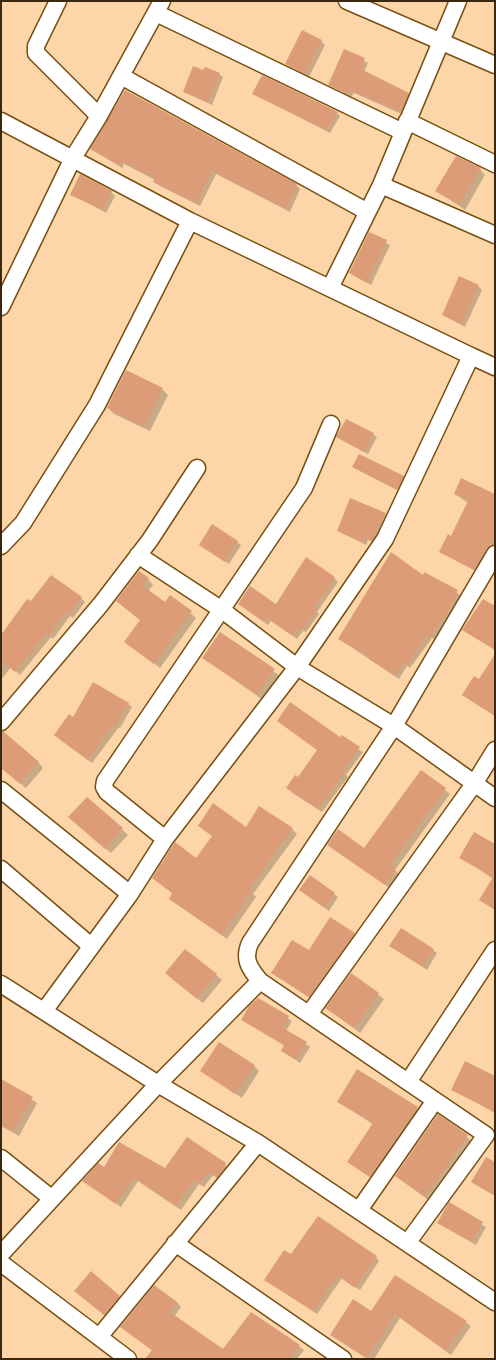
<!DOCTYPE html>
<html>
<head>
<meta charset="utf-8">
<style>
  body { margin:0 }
  #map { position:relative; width:496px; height:1360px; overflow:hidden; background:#fcd5a8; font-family:Lora,serif }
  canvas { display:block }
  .frame { position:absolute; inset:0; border:2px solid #3a2710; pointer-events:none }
</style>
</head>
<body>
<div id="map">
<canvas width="496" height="1360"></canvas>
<div class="frame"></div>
</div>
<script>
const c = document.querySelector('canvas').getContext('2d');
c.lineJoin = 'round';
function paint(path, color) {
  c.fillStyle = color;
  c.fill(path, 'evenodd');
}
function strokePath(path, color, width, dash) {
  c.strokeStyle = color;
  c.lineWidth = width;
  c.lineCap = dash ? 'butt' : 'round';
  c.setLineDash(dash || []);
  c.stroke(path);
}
paint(new Path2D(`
  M321,41l4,4 -16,32 -22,-13z
  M345,51l23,12 -4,9 47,25 -7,18 -50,-22 -3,4 -21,-12z
  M204,71l15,3 4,3 -11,28 -28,-13z
  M254,94l83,19 3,3 -10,17z
  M92,149l204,36 4,4 -10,23 -74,-38 -16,32 -42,-21 -3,-5 -31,-16 -2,4z
  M480,169l5,6 -20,35 -28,-19z
  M111,192l4,4 -9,17 -34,-19z
  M369,234l21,11 -19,40 -21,-12z
  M478,286l4,4 -17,37 -22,-12z
  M127,371l35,18 6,6 -18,36 -36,-17 -6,-6z
  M373,434l4,3 -9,17 -26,-14z
  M353,467l50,10 4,3 -6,12z
  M455,494l40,1v52l-16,26 -39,-22 11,-14 17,-34z
  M385,514l4,4 -13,26 -8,-4 -2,5 -28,-14z
  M213,526l28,19 -12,19 -25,-16z
  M423,577l38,18 -12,27 -2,-1 -12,19 -3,-2 -22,30 -3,-2 -8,13 -60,-40z
  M334,578l4,4 -21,30 2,2 -13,18 -3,-1 -6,8 -26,-18 -3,4 -25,-18 34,-1z
  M148,579l5,6 -5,6 17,13 5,-8 26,22 -36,50 -34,-26 15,-21 -24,-20z
  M81,598l4,4 -12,16 -3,-2 -17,23 -2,-2 -31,38 -9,-8 -10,13v-49l3,2 27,-30z
  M220,634l60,42 -17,24 -59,-42z
  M495,657v59l-32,-21 16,-15z
  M128,704l4,3 -12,21 -1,-1 -27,36 -33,-24 15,-20z
  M278,721l62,18 23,13 -17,23 2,2 -26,35 -31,-20 27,-42z
  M38,762l5,6 -17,20 -25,-21z
  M421,772l29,22 -55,76 5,5 -9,14 -62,-44 35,5z
  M87,798l41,37 -17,18 -35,-30z
  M246,829h46l5,5 -44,60 3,3 -29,42 -52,-36 22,-43 16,-24z
  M495,845v65l-15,-11 13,-20 -32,-22z
  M310,877l28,20 -9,14 -24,-17z
  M402,929l35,24 -10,17 -32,-21z
  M354,934l5,5 -45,62 -41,-28 36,-21z
  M216,975l6,5 -19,23 -31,-24z
  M351,975l33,24 -24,34 -33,-25z
  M258,999l34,22 -6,10 24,16 -10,16 -17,-12 2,-5 -42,-26z
  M254,1066l5,5 -17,27 -40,-27z
  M358,1070l65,43 -47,69 -27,-20 25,-37 -35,-23z
  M495,1078v35l-43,-24z
  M1,1080l36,23 -18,33 -18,-10z
  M438,1116l35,26 -42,60 -35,-26z
  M187,1138l43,30 -9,13 -8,-6 -9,12 -5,-3 -18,26 -43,-29 -17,26 -38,-26 22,-12 61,1z
  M450,1204l36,23 -10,18 -33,-19z
  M291,1256l85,1 3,4 -19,29 -18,-12 -25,36 -52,-34z
  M395,1277l76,49 -20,29 -51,-37 -26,41h-7l-30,-20 35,-27z
  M79,1294l40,3 4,3 -15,18z
  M177,1302l4,5 -7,10 50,34 28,-38 52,37 -7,9h-142l-2,-8 -27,-20z`), '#0003');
paint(new Path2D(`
  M302,30l20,10 -17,34 -20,-10z
  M344,49l21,9 -4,11 48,24 -8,19 -51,-22 -2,4 -20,-9z
  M193,66l10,4 2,-3 15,6 -12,29 -25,-10z
  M262,75l76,37 -12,18 -74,-36z
  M125,90l172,94 -11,25 -74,-38 -16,32 -43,-21 2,-4 -34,-17 -3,4 -28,-16z
  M456,156l25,12 -22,37 -24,-14z
  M80,174l32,17 -9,19 -33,-15z
  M369,232l18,8 -20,43 -18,-10z
  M459,276l20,9 -18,39 -19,-9z
  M126,370l37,18 -19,39 -37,-19z
  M346,419l28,14 -10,19 -28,-15z
  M359,454l45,22 -7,14 -45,-23z
  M461,478l34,16v41l-21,35 -35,-18 9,-18 3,2 17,-35 -14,-7z
  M350,498l36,15 -14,28 -8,-4 -2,5 -25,-11z
  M212,524l26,17 -13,21 -26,-17z
  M391,552l32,23 1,-3 34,18 -13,29 -2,-1 -13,19 -3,-2 -21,31 -3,-2 -8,12 -26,-17 1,-2 -32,-18z
  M306,557l29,20 -21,31 3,1 -15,21 -3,-2 -6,8 -26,-18 -3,4 -26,-18 12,-18 26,18z
  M139,571l10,7 -6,8 22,16 5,-7 22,16 -38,53 -30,-22 16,-22 -24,-19z
  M51,575l31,22 -14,18 -3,-2 -16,23 -3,-2 -31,38 -14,-12v-25l26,-36 4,2z
  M483,599l12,7v44l-33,-20z
  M220,632l55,37 -18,26 -55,-37z
  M495,654v62l-33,-21 12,-19 5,3z
  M93,682l36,21 -13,22 -2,-1 -26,36 -34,-25 15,-21 4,3z
  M290,702l50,35 2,-2 18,12 -17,24 2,1 -27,37 -32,-21 9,-13 3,2 19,-27 -40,-29z
  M1,732h3l35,30 -19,22 -19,-16z
  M421,770l25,18 -56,77 6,4 -11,16 -58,-40 11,-16 26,19z
  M87,797l36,31 -18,21 -37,-32z
  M213,803l33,24 13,-21 34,22 -44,61 3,2 -30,44 -53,-36 3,-6 -20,-15 23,-36 21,16 16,-22 -14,-10z
  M474,832l21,12v66l-16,-10 14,-23 -34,-19z
  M310,875l25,18 -10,15 -26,-18z
  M330,917l25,16 -46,64 -38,-24 21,-33 17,10z
  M401,928l33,21 -11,18 -34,-21z
  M185,949l32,25 -20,25 -32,-26z
  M351,973l28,20 -25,35 -29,-20z
  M258,998l31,18 -6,12 24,14 -11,18 -15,-9 3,-6 -43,-25 8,-14z
  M219,1042l36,23 -20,29 -35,-23z
  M465,1061l30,15v36l-44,-22z
  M357,1069l61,38 -48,70 -23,-15 26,-39 -36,-21z
  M1,1079l32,18 -20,34 -12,-6z
  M438,1114l30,21 -43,62 -30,-21z
  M187,1137l39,26 -9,14 -9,-5 -9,12 -5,-4 -18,26 -42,-28 -18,26 -34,-23 16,-18 6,4 15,-25 46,26z
  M486,1157l9,5v34l-24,-14z
  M449,1202l34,20 -11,20 -35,-19z
  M318,1216l59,40 -22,32 -17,-12 -25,35 -49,-31 20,-30 7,4z
  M91,1271l29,25 -16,19 -30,-24z
  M395,1275l72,46 -21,30 -51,-37 -28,44 -37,-23 23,-36 18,12z
  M154,1285l23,17 -7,10 53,37 28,-37 49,33 -10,14h-145l7,-9 -32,-23z`), '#dc9c78');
const minor = new Path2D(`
  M58,1l-22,45v7l63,63
  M347,1l148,64
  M156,13l247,119
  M121,76l245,135
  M1,121l189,100 281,135
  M407,121l88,43
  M381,185l114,50
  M330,288l51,-103 77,-184
  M1,307l72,-149 26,-42 63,-115
  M1,546l22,-23 74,-118 93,-184
  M138,555l84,55 75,57 88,-128 86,-183 24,11
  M1,722l100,-118 49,-64 47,-72
  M1,790l129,104
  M165,839l-58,-47 -3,-5 1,-6 199,-293 27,-64
  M1,869l90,77
  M260,981c-11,-13 -17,-22 -10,-38l144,-217 101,-172
  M1,984l157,100 100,59 237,159
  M44,1011l86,-117 35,-55 132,-172 97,59 101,72
  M309,1014l165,-230 21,-34
  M408,1082l78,53 -78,107
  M1,1158l50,40
  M359,1210l75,-108
  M175,1243l168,116
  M1,1254l157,-170 102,-103 148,101 87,-132
  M1,1263l127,96
  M99,1337l159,-194`);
strokePath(minor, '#784e11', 19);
strokePath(minor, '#fff', 16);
</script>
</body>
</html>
